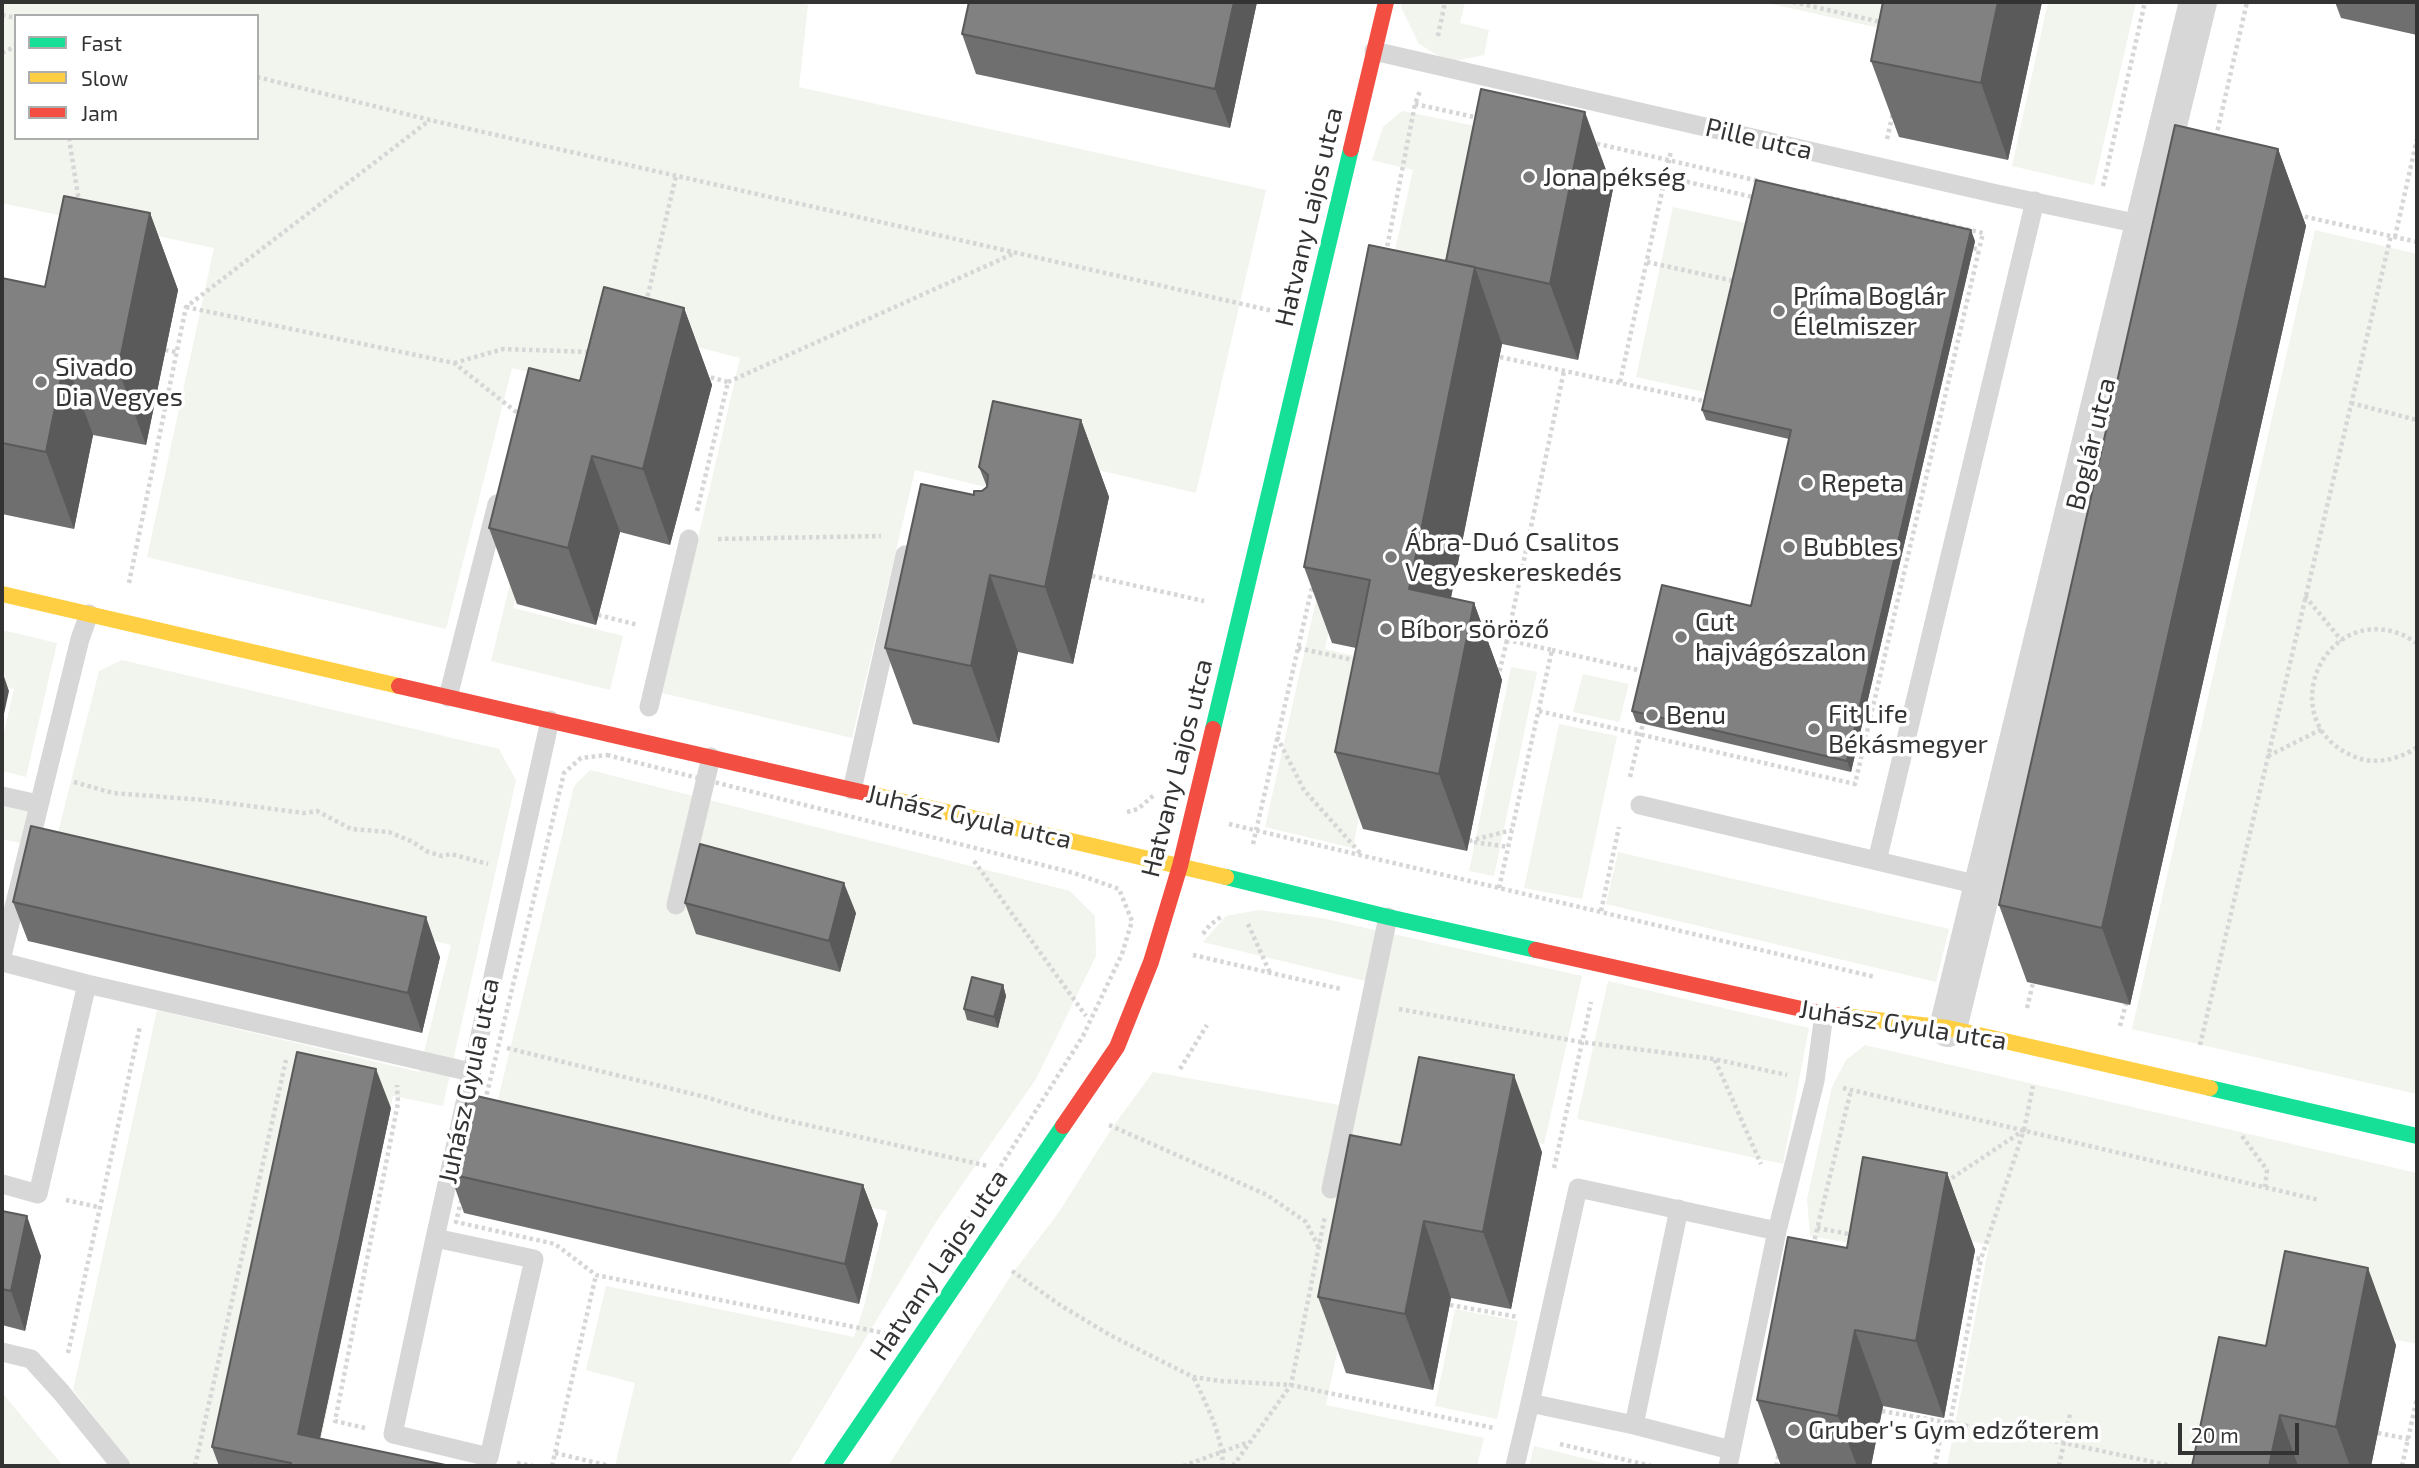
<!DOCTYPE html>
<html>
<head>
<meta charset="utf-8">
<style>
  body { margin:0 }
  #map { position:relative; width:2419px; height:1468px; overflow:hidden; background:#fff; font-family:"Exo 2",sans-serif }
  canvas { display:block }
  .frame { position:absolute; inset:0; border:4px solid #333; pointer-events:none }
  .legend { position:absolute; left:14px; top:14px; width:245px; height:126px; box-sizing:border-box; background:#fff; border:2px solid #adadad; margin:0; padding:9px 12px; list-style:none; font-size:21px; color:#333 }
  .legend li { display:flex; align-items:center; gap:14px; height:35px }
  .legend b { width:35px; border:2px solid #adadad }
  .scale { position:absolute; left:2178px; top:1423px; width:121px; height:32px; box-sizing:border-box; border:4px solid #333; border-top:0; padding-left:9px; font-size:21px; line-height:24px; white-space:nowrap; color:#333; -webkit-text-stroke:5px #fff; paint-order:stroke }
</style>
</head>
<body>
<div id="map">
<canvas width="2419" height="1468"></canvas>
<div class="frame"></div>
<ul class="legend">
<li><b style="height:9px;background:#16e098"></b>Fast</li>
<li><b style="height:9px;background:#ffcf43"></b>Slow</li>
<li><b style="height:9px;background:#f24e42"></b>Jam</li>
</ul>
<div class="scale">20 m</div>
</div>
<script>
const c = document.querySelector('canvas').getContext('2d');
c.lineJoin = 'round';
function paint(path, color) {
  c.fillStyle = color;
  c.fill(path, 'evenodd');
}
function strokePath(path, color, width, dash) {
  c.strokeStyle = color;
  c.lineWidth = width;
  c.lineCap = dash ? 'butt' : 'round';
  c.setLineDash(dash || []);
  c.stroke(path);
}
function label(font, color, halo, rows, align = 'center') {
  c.font = font + ' "Exo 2",sans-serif';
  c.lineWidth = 7;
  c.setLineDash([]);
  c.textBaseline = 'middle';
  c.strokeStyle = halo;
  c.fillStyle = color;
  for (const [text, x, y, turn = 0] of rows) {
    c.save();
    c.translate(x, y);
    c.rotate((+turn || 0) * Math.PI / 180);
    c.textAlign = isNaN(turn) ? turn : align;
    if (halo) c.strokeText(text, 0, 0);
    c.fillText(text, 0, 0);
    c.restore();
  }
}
paint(new Path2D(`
  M2,2h790l16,3 -9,82 467,103 -70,303 -175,-41 -10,41 -96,-23 -63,268 -190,-45 78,-335 -108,-28 -17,62 -103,-24 -66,261 -299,-72 67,-309 -212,-45zM16,16h241v122h-241z
  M1402,2h63l-5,21 29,7 -5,25 -35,7 -30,-18 -18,-37z
  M1763,2h159l-30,29z
  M2048,2h88l-42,183 -82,-19z
  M1402,111l107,22 -40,197 -76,-14 -68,333 63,15 -35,184 -88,-21 148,-657 -41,-10 11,-33z
  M1673,207l73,16 -37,170 -73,-16z
  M2315,230l102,24v840l-285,-65z
  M545,442l8,2 -40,164 110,28 -13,54 -119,-29z
  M2,630l55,13 -31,134 -24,-6v-30l12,-52 -12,-3z
  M122,660l377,89 17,31 -73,326 -50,-10 -74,354 70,16h-256l-60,-76 84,-380 262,62 32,-127 -398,-93 46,-181z
  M1511,667l26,5 -43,204 -25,-5z
  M1583,674l46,10 -10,38 -46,-10z
  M1559,724l58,12 -35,163 -58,-11z
  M590,770l480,121 25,25 1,40 -60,123 -100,143 -148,244h-173l20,-83 -49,-13 20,-84 248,51 10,-31 23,-95 -395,-87 82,-338z
  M2,802l31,6 -8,36 -23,-5z
  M1618,852l331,77 -13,53 -330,-78z
  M1259,910l62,8 261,58 -38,168 -101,-19 -75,79 -42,201 158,33 -7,28h-589l124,-192 47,-62 53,-84 41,-56 187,33 25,-124 -162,-39 23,-26z
  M1608,981l201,47 -26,136 -206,-45z
  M1865,1045l552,128v171l-106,-22 -78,144h-286l42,-221 -100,-21 -6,25 -73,-13 -3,-37 25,-112 14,-27z
  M1455,1309l63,12 -21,98 -62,-13z
  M2,1394l2,1 59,71h-61z
  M1534,1446l81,20h-86z`), '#f1f5ed');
strokePath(new Path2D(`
  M1793,2l92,21
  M2,15l14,3
  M1438,36l7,-34
  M2,53l14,-7
  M257,77l173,43 843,191
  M1415,104l64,14
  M2216,137l31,-135
  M69,138l10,64
  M1887,139l6,-26
  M1590,142l169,39
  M1666,177l91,21
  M2103,186l42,-184
  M1802,191l181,42 -4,17
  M2298,215l119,27
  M2395,237l22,-98
  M1386,253l29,-149 5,-13
  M1647,262l91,20
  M646,303l30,-127
  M186,307l268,56 66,52
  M165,350l11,2
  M1500,357l208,45
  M454,363l49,-14 88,3
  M728,382l287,-129
  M1620,382l51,-231
  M2351,403l66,17
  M697,511l31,-129 -22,-6
  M718,539l163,-3
  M1092,576l112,25
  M129,583l57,-276 244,-187
  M2305,596l37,45
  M598,615l40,10
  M2417,643c-6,-3 -12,-8 -19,-10 -80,-27 -127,97 -37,126 19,5 41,-1 56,-12
  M1298,648l60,13
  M1552,650l95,22
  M1498,678l9,-38
  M1539,711l316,73 124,-534 -6,-2
  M1277,737l27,53 57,64
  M607,755l467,118 45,16 13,32 -10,33 -39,82 -189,299 -298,-60 -41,-31 -99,-22 108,-449 17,-15z
  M2268,756l54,-27
  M1630,777l13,-54
  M74,782l39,11 91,7 100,13 13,-2 34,18 38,3 24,10 13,9 16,5 9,-2 37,10
  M1127,812l11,-3 16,-14
  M1229,824l646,153
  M1469,841l43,-11
  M1474,842l34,5
  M1253,844l60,-261
  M974,861l112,155
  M1499,888l53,-238 -45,-10 57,-269
  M1601,911l18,-84
  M1248,924l22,49
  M1203,934l7,-9 12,-9
  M1193,955l148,34
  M2027,1008l6,-25
  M1399,1009l182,33 133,17 73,16
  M2120,1026l6,-22
  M2200,1045l191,-810
  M507,1048l202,50 63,19 216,49
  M1715,1060l46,104
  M1180,1069l27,-44
  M1843,1088l476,112
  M1109,1125l158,70 39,27 12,24
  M2024,1130l9,-44
  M2242,1136l25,34 -2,17
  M1554,1168l37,-166
  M1946,1182l78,-52 -43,129
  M66,1200l32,7
  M1817,1228l37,7
  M1813,1246l38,-156
  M1012,1271l48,34 50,30 83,42 28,4 70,4 203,43
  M1450,1305l68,12
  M68,1353l72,-327
  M1194,1378c13,28 28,56 29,88
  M1882,1411l182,32 108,23
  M1950,1423l31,-164 -8,-1
  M365,1428l-30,-7 63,-318 -1,-18
  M2378,1433l31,6
  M1560,1444l91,22
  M555,1453l55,13
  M517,1463l16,3
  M195,1466l91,-406
  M552,1466l44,-191
  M1183,1466l66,-24
  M1233,1466l58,-81 34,-169
  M1776,1466l3,-13
  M1935,1466l8,-43
  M2059,1466l11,-52
  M2402,1466l15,-68`), '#d6d6d6', 4.5, [3.5, 3.5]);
strokePath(new Path2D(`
  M1374,51l623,143 147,31
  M448,697l49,-193
  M649,707l40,-168
  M852,790l53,-235
  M2,796l36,8
  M1640,805l343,81
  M1877,861l158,-660
  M676,905l35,-148
  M2,956l78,-317 9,-25
  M2,962l85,22 -49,210 -36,-10
  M87,984l384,88
  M1331,1189l57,-272
  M435,1238l-42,196 96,23 45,-198 -99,-21 115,-518
  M2,1352l29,7 30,33 60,74
  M1634,1425l45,-216
  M1731,1450l-97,-25 -104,-22 48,-215 199,43
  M1515,1466l15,-63
  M1728,1466l49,-235 38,-150 9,-67`), '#d7d7d7', 19);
strokePath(new Path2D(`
  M1948,1028l250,-1026`), '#d7d7d7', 38);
strokePath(new Path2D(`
  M1213,729l138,-580
  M1226,877l162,40 148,33
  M2210,1088l207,48
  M832,1466l231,-340`), '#16e098', 16);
strokePath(new Path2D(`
  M2,594l397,92
  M874,795l352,82
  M1842,1016l106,12 262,60`), '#ffcf43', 16);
strokePath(new Path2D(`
  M1351,149l35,-147
  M399,686l475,109
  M1536,950l288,64 18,2
  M1063,1126l54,-79 34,-85 29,-96 33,-137`), '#f24e42', 16);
paint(new Path2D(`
  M969,2h288l-27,126 -254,-54 -14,-40z
  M2042,2l-34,158 -109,-23 -28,-76z
  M2335,2h82v33l-76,-17z
  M2278,149l28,77 -176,779 -103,-23 -28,-77z
  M1613,189l-35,171 -76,-16 -51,254 23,5 28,77 -35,171 -104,-22 -28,-77 21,-104 -24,-5 -28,-76 143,-306z
  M150,213l28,77 -32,155 -53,-10 -19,94 -72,-15v-236l43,9z
  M1975,241l-124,531 -215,-50 -4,-11 119,-105 38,-167 -83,-19 -4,-10z
  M684,308l28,77 -42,160 -50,-13 -24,93 -79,-21 -28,-76 91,-147z
  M1081,420l28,77 -36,167 -55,-12 -19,91 -86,-19 -28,-76 89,-153 13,-8 -8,-20z
  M13,902l427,55 -18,76 -394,-92z
  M685,903l171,10 -16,59 -144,-38z
  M1003,985l3,11 -8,32 -31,-8 -3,-11z
  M391,1108l-71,330 130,28h-231l-7,-19z
  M1401,1145l141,7 -31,157 -60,-11 -18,92 -87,-17 -28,-76z
  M1947,1173l28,77 -31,168 -61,-12 -12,60h-90l-24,-66 90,-152z
  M450,1174l413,11 15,39 -19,80 -395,-91z
  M2,1211l39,45 -16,75 -23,-6z
  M2396,1345l-25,121h-179l74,-120z`), '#6f6f6f');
paint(new Path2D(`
  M1234,2h23l-27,126 -15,-39z
  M1998,2h44l-34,158 -27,-77z
  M1585,112l28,77 -35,171 -28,-76z
  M2278,149l28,77 -176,779 -28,-77z
  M150,213l28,77 -32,155 -28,-76z
  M1971,230l4,11 -124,531 -4,-11z
  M1475,267l27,77 -65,322 -28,-77z
  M684,308l28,77 -42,160 -27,-76z
  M65,358l28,77 -19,94 -28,-77z
  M1081,420l28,77 -36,167 -28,-77z
  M592,456l28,76 -24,93 -28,-77z
  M990,575l28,77 -19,91 -28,-77z
  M1474,603l28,77 -35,171 -28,-77z
  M2,671l7,20 -7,32z
  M844,883l12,30 -16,59 -11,-31z
  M426,917l14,40 -18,76 -14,-40z
  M1003,985l3,11 -8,32 -4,-11z
  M376,1069l15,39 -77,358 -16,-32z
  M1514,1075l28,77 -31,157 -28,-77z
  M1947,1173l28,77 -31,168 -28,-77z
  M863,1185l15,39 -19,80 -14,-40z
  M27,1216l14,40 -16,75 -14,-40z
  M1424,1221l27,77 -18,92 -28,-76z
  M2368,1268l28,77 -25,121h-21l-14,-39z
  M1855,1330l28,76 -12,60h-14l-19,-50z
  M2280,1415l18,51h-29z`), '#5a5a5a');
const building = new Path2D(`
  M969,2h265l-19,87 -253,-55z
  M1883,2h115l-17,81 -110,-22z
  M1481,89l104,23 -35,172 -104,-23z
  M2175,125l103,24 -176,779 -103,-23z
  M1756,180l215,50 -124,531 -215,-50 30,-126 89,21 40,-176 -89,-20z
  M64,196l86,17 -32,156 -53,-11 -19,94 -44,-9v-165l43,9z
  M1369,245l106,22 -66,322 65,14 -35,171 -104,-22 35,-172 -66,-13z
  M604,287l80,21 -41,161 -51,-13 -24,92 -79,-20 40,-160 51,13z
  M993,401l88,19 -36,167 -55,-12 -19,91 -86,-18 36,-164 53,11v-4h8l5,-4 1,-12 -9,-8z
  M31,826l395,91 -18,76 -395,-91z
  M700,844l144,39 -15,58 -144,-38z
  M972,977l31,8 -9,32 -30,-8z
  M297,1052l79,17 -78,365 152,32h-159v-3l-79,-16z
  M1419,1057l95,18 -31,157 -59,-11 -19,93 -87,-17 32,-162 51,10z
  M468,1094l395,91 -18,79 -395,-90z
  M1863,1157l84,16 -31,168 -61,-11 -17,86 -81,-16 31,-163 59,11z
  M2,1211l25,5 -16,75 -9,-2z
  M2285,1251l83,17 -32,159 -56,-12 -11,51h-77l27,-129 47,9z`);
paint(building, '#818181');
strokePath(building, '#5a5a5a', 2);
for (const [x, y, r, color] of [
  [1529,177,7,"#7a7a7a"],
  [1779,311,7,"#7a7a7a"],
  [41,382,7,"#7a7a7a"],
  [1807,483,7,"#7a7a7a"],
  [1789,547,7,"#7a7a7a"],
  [1391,557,7,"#7a7a7a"],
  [1386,629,7,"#7a7a7a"],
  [1681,637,7,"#7a7a7a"],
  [1652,715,7,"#7a7a7a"],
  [1814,729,7,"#7a7a7a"],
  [1794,1430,7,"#7a7a7a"]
]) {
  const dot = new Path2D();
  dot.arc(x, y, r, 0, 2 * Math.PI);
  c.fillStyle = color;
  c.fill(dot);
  strokePath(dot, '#fff', 2.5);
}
label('26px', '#333', '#fff', [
  ["Pille utca",1759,139,13],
  ["Hatvany Lajos utca",1309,217,-77],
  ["Boglár utca",2091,444,-76],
  ["Hatvany Lajos utca",1177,768,-76],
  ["Juhász Gyula utca",969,817,13],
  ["Juhász Gyula utca",1903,1025,9],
  ["Juhász Gyula utca",469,1081,-78],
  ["Hatvany Lajos utca",939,1265,-56]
]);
label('26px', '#333', '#fff', [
  ["Jona pékség",1543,177],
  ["Príma Boglár",1793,296],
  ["Élelmiszer",1793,326],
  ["Sivado",55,367],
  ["Dia Vegyes",55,397],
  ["Repeta",1821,483],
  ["Ábra-Duó Csalitos",1405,542],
  ["Vegyeskereskedés",1405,572],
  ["Bubbles",1803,547],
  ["Cut",1695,622],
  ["hajvágószalon",1695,652],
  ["Bíbor söröző",1400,629],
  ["Fit Life",1828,714],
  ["Békásmegyer",1828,744],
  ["Benu",1666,715],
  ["Gruber's Gym edzőterem",1808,1430]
], 'left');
</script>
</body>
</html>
